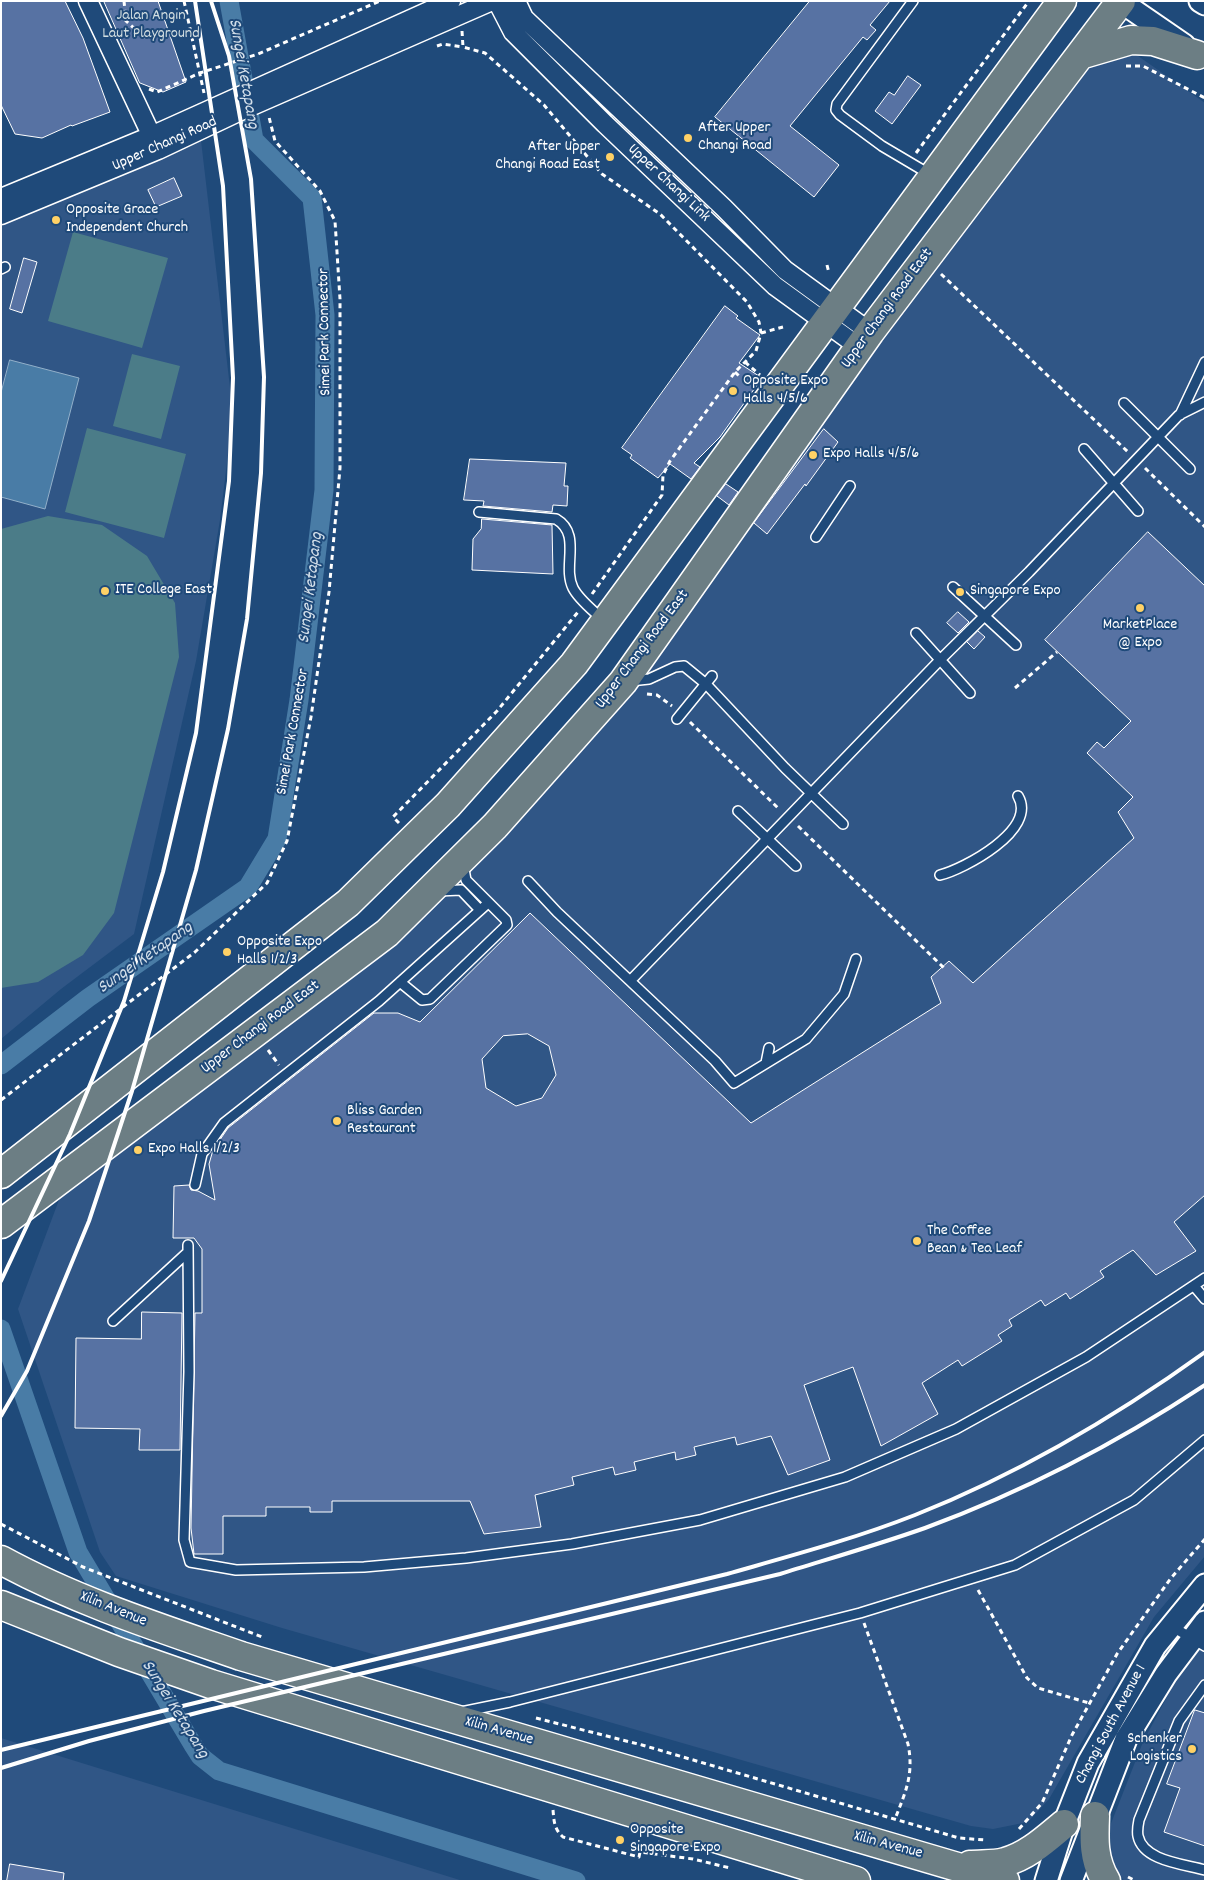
<!DOCTYPE html>
<html>
<head>
<meta charset="utf-8">
<style>
  body { margin:0 }
  #map { position:relative; width:1206px; height:1882px; overflow:hidden; background:#1f4a7a; font-family:Dekko,sans-serif }
  canvas { display:block }
  .frame { position:absolute; inset:0; border:2px solid #fff; pointer-events:none }
</style>
</head>
<body>
<div id="map">
<canvas width="1206" height="1882"></canvas>
<div class="frame"></div>
</div>
<script>
const c = document.querySelector('canvas').getContext('2d');
c.lineJoin = 'round';
function paint(path, color) {
  c.fillStyle = color;
  c.fill(path, 'evenodd');
}
function strokePath(path, color, width, dash) {
  c.strokeStyle = color;
  c.lineWidth = width;
  c.lineCap = dash ? 'butt' : 'round';
  c.setLineDash(dash || []);
  c.stroke(path);
}
function label(font, color, halo, rows, align = 'center') {
  c.font = font + ' Dekko,sans-serif';
  c.lineWidth = 4;
  c.setLineDash([]);
  c.textBaseline = 'middle';
  c.strokeStyle = halo;
  c.fillStyle = color;
  for (const [text, x, y, turn = 0] of rows) {
    c.save();
    c.translate(x, y);
    c.rotate((+turn || 0) * Math.PI / 180);
    c.textAlign = isNaN(turn) ? turn : align;
    if (halo) c.strokeText(text, 0, 0);
    c.fillText(text, 0, 0);
    c.restore();
  }
}
paint(new Path2D(`
  M1131,51l74,52v1453l-51,61 -105,182 -21,23 -35,7 -22,-3 -689,-198 -166,-52 -16,-24 -82,-243 47,-125 315,-254 165,-172 86,-107 426,-585z
  M200,132l33,281 -13,107 -24,141 -62,273 -73,55 -60,50v-818z
  M1205,1643v238h-81l-12,-20 -2,-35 33,-84 33,-62z
  M1,1738l462,143h-462z`), '#305686');
paint(new Path2D(`
  M73,232l95,26 -26,90 -94,-27z
  M132,354l48,12 -19,73 -48,-13z
  M87,428l99,26 -22,84 -99,-26z
  M48,516l54,9 45,31 28,47 4,54 -65,256 -31,42 -45,27 -37,6v-459z`), '#4b7c88');
const water = new Path2D(`
  M10,360l69,18 -34,131 -44,-12v-104z`);
paint(water, '#497ca6');
strokePath(water, '#92b0ca', 1);
strokePath(new Path2D(`
  M1,1065l87,-67 160,-111 29,-48 22,-139 25,-210 1,-175 -13,-117 -58,-58 -25,-139
  M1,1329l77,223 115,193 7,11 19,15 357,110`), '#497ca6', 19);
const building = new Path2D(`
  M1,1h64l18,37 27,74 -38,14 -1,-1 -29,13 -27,-4 -14,-29z
  M104,1h54l28,81 -23,10 -23,-9z
  M810,1h80l-20,24 6,5 -9,10 -4,-3 -73,89 49,39 -25,32 -99,-80z
  M908,76l13,9 -29,39 -17,-13 14,-19 5,3z
  M174,178l8,18 -26,11 -8,-17z
  M24,258l13,4 -15,51 -12,-4z
  M725,306l13,10 -2,2 24,17 -21,28 23,15 -42,59 -26,26 6,4 -9,12 -21,-15 -12,14 -28,-20 2,-3 -10,-7z
  M824,429l14,13 -32,44 -1,-2 -38,50 -13,-11z
  M470,459l96,4 -2,23h4l-1,20 -14,-1 -1,7 -69,-6 1,-5 -20,-1z
  M726,484l12,8 -9,13 -12,-9z
  M482,519l70,6 1,49 -81,-4 1,-31 8,-10z
  M1148,532l57,54v609l-31,27 22,29 -40,24 -23,-25 -33,21 4,6 -34,22 -4,-6 -21,13 -4,-6 -32,20 3,6 -14,9 4,6 -40,25 -4,-6 -36,23 16,31 -57,32 -28,-79 -49,18 26,75 -42,15 -17,-39 -34,9 -2,-8 -41,10 2,8 -20,5 -1,-8 -41,10 2,8 -21,5 -2,-8 -41,10 2,8 -39,10 6,32 -57,7 -14,-33h-138v11h-22v-5h-44v9h-43v38h-29l-3,-26 4,-215h7v-64l-8,-11h-21l1,-52 15,-1 2,5 7,1 17,9 -6,-36 4,-14 15,-22 146,-115h24l22,9 110,-109 221,210 190,-120 -10,-26 18,-16 24,22 161,-145 -16,-26 15,-15 -46,-44 10,-11 7,6 27,-27 -86,-81zM528,1034l21,12 7,29 -14,23 -26,8 -30,-18 -4,-29 21,-23z
  M958,612l11,10 -11,11 -11,-10z
  M978,631l7,6 -11,12 -7,-7z
  M142,1312l40,1 -2,137h-41l1,-21 -65,-1 1,-90 65,1z
  M1195,1710l10,3v133l-41,-14 16,-44 -13,-4z
  M10,1864l54,9 -1,8h-56z`);
paint(building, '#5772a3');
strokePath(building, '#fff', 1);
const service = new Path2D(`
  M913,1l-76,103 -1,6 4,5 42,31 49,29
  M1,269l4,-2
  M1124,403l66,66
  M1180,415l25,-53
  M1084,449l54,62
  M479,512l77,7c26,15 6,47 17,69 6,12 21,23 30,32
  M816,537l34,-51
  M953,587l63,58
  M916,633l54,60
  M630,681l19,-2 26,-12 9,-1 22,18 79,84 58,56
  M677,719l35,-43
  M738,811l58,55
  M940,875c24,-6 98,-45 78,-79
  M528,881l29,31 158,149 19,22 72,-44 38,-45 12,-35
  M438,891l23,-1 19,20
  M631,980l309,-320 89,-88 150,-157 26,-13
  M400,982l22,18 8,-1 77,-74 -1,-5 -40,-40 -3,-16
  M766,1063l3,-15
  M195,1185l7,-31 22,-31 155,-122 109,-98
  M188,1245l1,127 -5,168 6,22 46,8 128,-3 102,-9 106,-14 128,-24 145,-43 111,-48 130,-72 119,-79
  M1194,1286l11,13
  M113,1321l75,-69
  M1171,1626l34,20
  M1205,1685l-26,36 -40,99c-1,5 -2,11 -1,16 5,25 46,28 67,34
  M461,1712l49,-10 350,-89 155,-48 119,-65 71,-60`);
const minor = new Path2D(`
  M88,1l68,144
  M497,1l16,31 92,92 170,162 84,61
  M516,1l8,17 200,190 61,62 85,62
  M1,198l150,-62 300,-135
  M1,215l157,-65 78,-37 256,-112`);
const tertiary = new Path2D(`
  M1120,1l64,44
  M1200,1l5,3
  M1046,1881l18,-57 24,-61 67,-117 50,-61
  M1071,1881l55,-142 40,-65 39,-52`);
const primary = new Path2D(`
  M1080,55l51,-15 22,1 44,14
  M1,1174l347,-271 100,-98 126,-141 488,-663
  M1,1224l386,-291 108,-107 128,-144 247,-350 251,-331
  M1,1560c75,41 159,68 240,96l764,225
  M1,1605l118,47 92,32 645,197
  M1095,1816c-1,23 -2,44 11,65
  M970,1865c12,-1 25,0 35,-3 23,-6 42,-24 59,-38`);
strokePath(service, '#fff', 12);
strokePath(minor, '#fff', 21);
strokePath(tertiary, '#fff', 25);
strokePath(primary, '#fff', 31);
strokePath(new Path2D(`
  M124,1l2,20 19,17
  M184,1l20,92
  M554,2v-1
  M462,31l1,16 22,6 59,52 58,69 58,40 87,88 12,20 2,11 -5,18 -21,21 -65,89 -7,14 -1,20 -70,99
  M437,46l6,-2 20,3
  M1126,66h17l62,32
  M149,89l8,3 43,-19 58,-19 122,-53
  M916,153l113,-152
  M827,265l2,8
  M941,274l187,178
  M761,333l22,-6
  M745,362l15,13
  M735,372l6,6
  M1145,468l60,59
  M1015,688l42,-36
  M647,694l10,1 15,11
  M690,722l90,88
  M399,823l-6,-6 104,-106 81,-99
  M798,826l146,142
  M268,1050l11,15
  M1,1100l194,-148 72,-69 20,-42 24,-124 18,-125 11,-124v-169l-5,-78 -15,-30 -45,-50 -6,-24
  M1,1524l82,43 179,70
  M978,1590l49,88 11,10 51,15
  M864,1623l44,121c6,30 -2,47 -13,75
  M536,1718l106,27 317,93 26,2
  M553,1810c1,11 1,19 10,27l76,20 1,-5 53,7 37,9
  M1019,1829l23,-26 30,-68 45,-81 54,-76 34,-39
  M1128,1877l8,4`), '#fff', 3, [5, 4]);
strokePath(service, '#1f4a7a', 9);
strokePath(minor, '#1f4a7a', 18);
strokePath(tertiary, '#1f4a7a', 21);
strokePath(primary, '#6c7e84', 28);
strokePath(new Path2D(`
  M1,1281l69,-147 54,-133 39,-129 33,-139 33,-252 4,-103 -10,-192 -28,-185
  M1,1416l26,-45 62,-150 43,-130 64,-221 32,-141 19,-110 14,-146 3,-96 -13,-198 -22,-123 -18,-55
  M1,1750l726,-176c63,-18 127,-35 188,-59 103,-41 200,-98 290,-163
  M1,1768l88,-27 115,-30 576,-137c48,-15 97,-29 145,-46 98,-36 192,-85 280,-143`), '#fff', 4);
for (const [x, y, r, color] of [
  [688,138,5,"#ffd166"],
  [610,157,5,"#ffd166"],
  [56,220,5,"#ffd166"],
  [733,391,5,"#ffd166"],
  [813,455,5,"#ffd166"],
  [105,591,5,"#ffd166"],
  [960,592,5,"#ffd166"],
  [1140,608,5,"#ffd166"],
  [227,952,5,"#ffd166"],
  [337,1121,5,"#ffd166"],
  [138,1150,5,"#ffd166"],
  [917,1241,5,"#ffd166"],
  [1192,1749,5,"#ffd166"],
  [620,1840,5,"#ffd166"]
]) {
  const dot = new Path2D();
  dot.arc(x, y, r, 0, 2 * Math.PI);
  c.fillStyle = color;
  c.fill(dot);
  strokePath(dot, '#1f4a7a', 2);
}
label('16px', '#d2dee1', '#1f4a7a', [
  ["Jalan Angin",151,17],
  ["Laut Playground",151,35]
]);
label('16px', '#fff', '#1f4a7a', [
  ["After Upper",698,129],
  ["Changi Road",698,147],
  ["After Upper",600,148,"right"],
  ["Changi Road East",600,166,"right"],
  ["Opposite Grace",66,211],
  ["Independent Church",66,229],
  ["Opposite Expo",743,382],
  ["Halls 4/5/6",743,400],
  ["Expo Halls 4/5/6",823,455],
  ["ITE College East",115,591],
  ["Singapore Expo",970,592],
  ["MarketPlace",1140,626,"center"],
  ["@ Expo",1140,644,"center"],
  ["Opposite Expo",237,943],
  ["Halls 1/2/3",237,961],
  ["Bliss Garden",347,1112],
  ["Restaurant",347,1130],
  ["Expo Halls 1/2/3",148,1150],
  ["The Coffee",927,1232],
  ["Bean & Tea Leaf",927,1250],
  ["Schenker",1182,1740,"right"],
  ["Logistics",1182,1758,"right"],
  ["Opposite",630,1831],
  ["Singapore Expo",630,1849]
], 'left');
label('16px', '#fff', '#1f4a7a', [
  ["Upper Changi Road",165,145,-24],
  ["Upper Changi Link",668,184,43],
  ["Upper Changi Road East",888,309,-54],
  ["Simei Park Connector",326,332,-91],
  ["Upper Changi Road East",643,650,-53],
  ["Simei Park Connector",294,732,-80],
  ["Upper Changi Road East",261,1028,-37],
  ["Xilin Avenue",113,1610,22],
  ["Changi South Avenue 1",1112,1725,-62],
  ["Xilin Avenue",499,1732,16],
  ["Xilin Avenue",888,1846,15]
]);
label('italic 18px', '#d2dee9', '#1f4a7a', [
  ["Sungei Ketapang",242,74,80],
  ["Sungei Ketapang",312,588,-83],
  ["Sungei Ketapang",146,959,-35],
  ["Sungei Ketapang",174,1710,58]
]);
</script>
</body>
</html>
